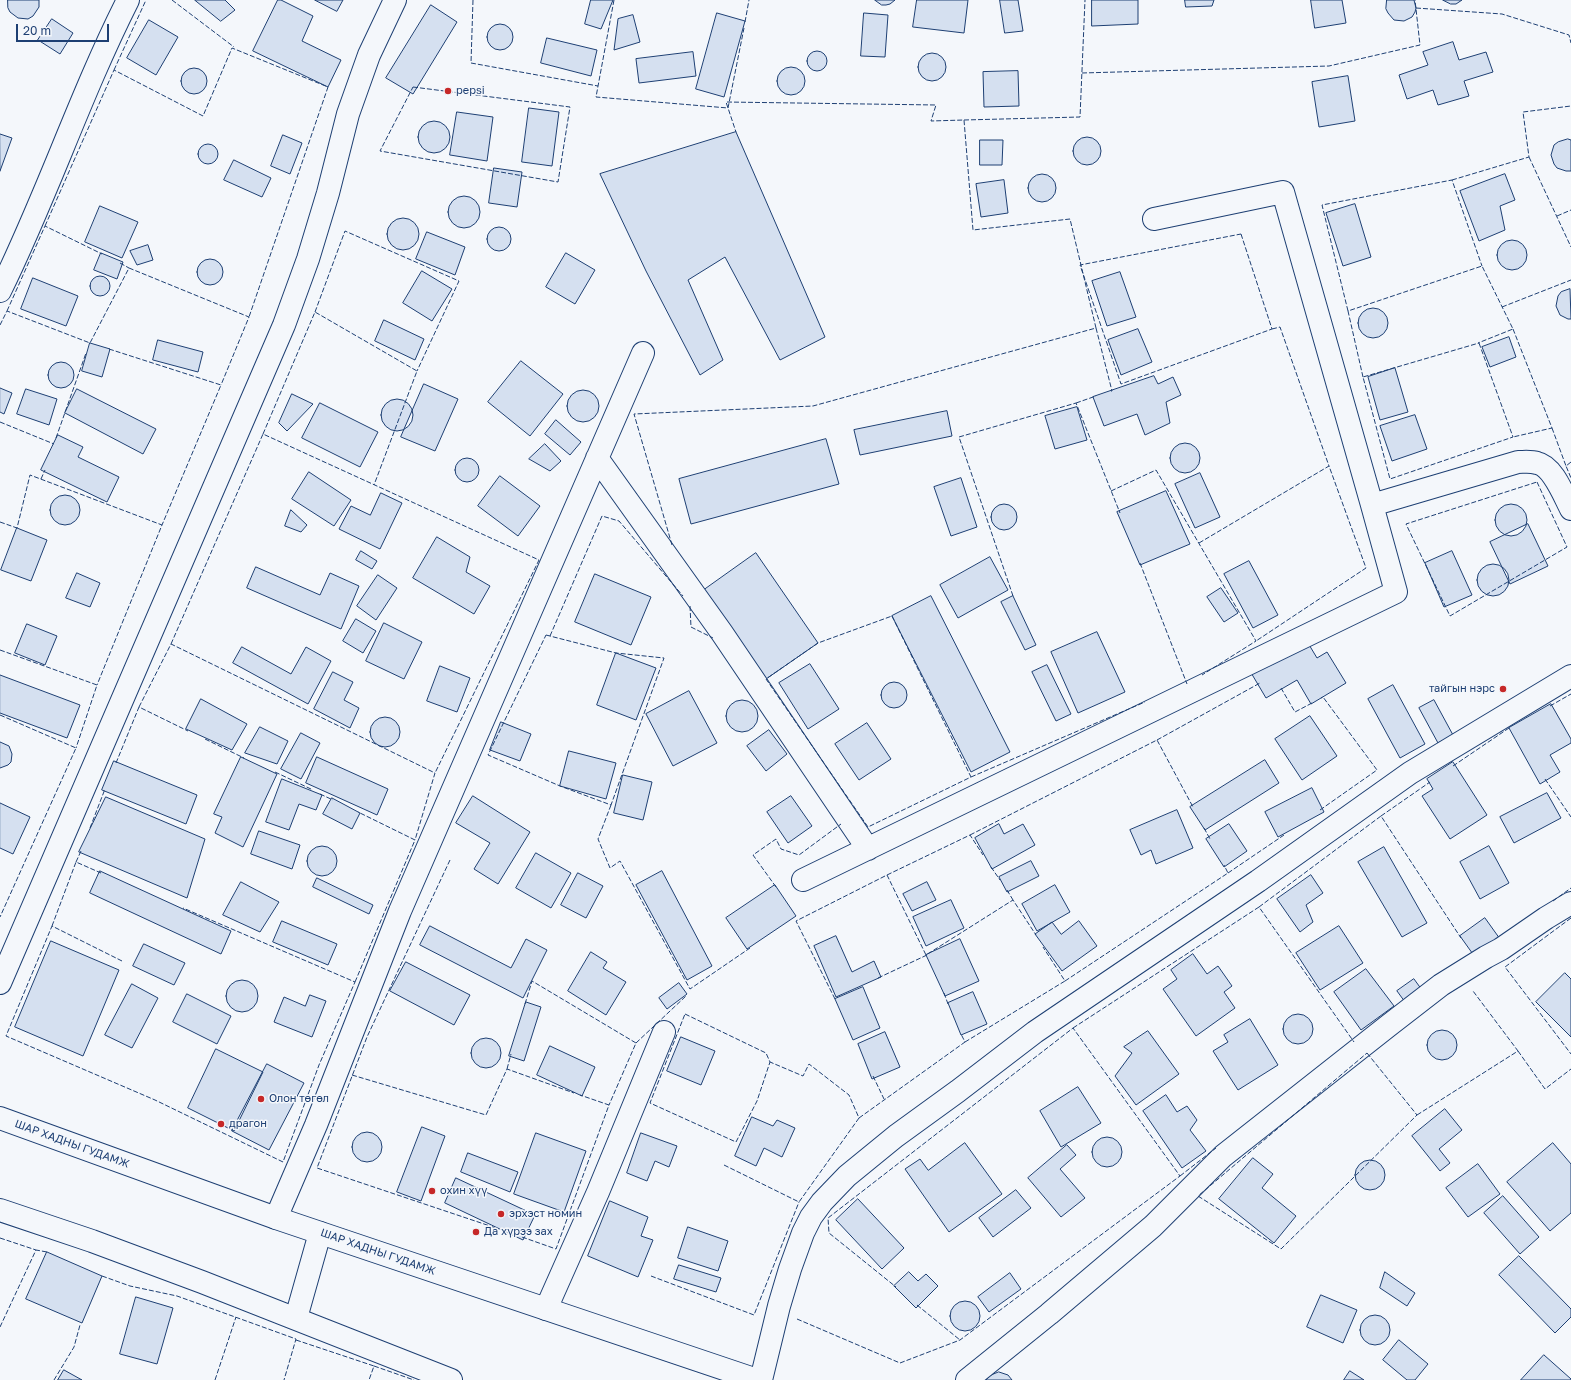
<!DOCTYPE html>
<html>
<head>
<meta charset="utf-8">
<style>
  body { margin:0 }
  #map { position:relative; width:1571px; height:1380px; overflow:hidden; background:#f4f7fb; font-family:"Golos Text",sans-serif }
  canvas { display:block }
  .scale { position:absolute; left:16px; top:24px; width:93px; height:18px; box-sizing:border-box; border:2px solid #1d3f73; border-top:0; padding-left:5px; font-size:12px; line-height:14px; white-space:nowrap; color:#1d3f73; -webkit-text-stroke:3px #f4f7fb; paint-order:stroke }
</style>
</head>
<body>
<div id="map">
<canvas width="1571" height="1380"></canvas>
<div class="scale">20 m</div>
</div>
<script>
const c = document.querySelector('canvas').getContext('2d');
c.lineJoin = 'round';
function paint(path, color) {
  c.fillStyle = color;
  c.fill(path, 'evenodd');
}
function strokePath(path, color, width, dash) {
  c.strokeStyle = color;
  c.lineWidth = width;
  c.lineCap = dash ? 'butt' : 'round';
  c.setLineDash(dash || []);
  c.stroke(path);
}
function label(font, color, halo, rows, align = 'center') {
  c.font = font + ' "Golos Text",sans-serif';
  c.lineWidth = 3;
  c.setLineDash([]);
  c.textBaseline = 'middle';
  c.strokeStyle = halo;
  c.fillStyle = color;
  for (const [text, x, y, turn = 0] of rows) {
    c.save();
    c.translate(x, y);
    c.rotate((+turn || 0) * Math.PI / 180);
    c.textAlign = isNaN(turn) ? turn : align;
    if (halo) c.strokeText(text, 0, 0);
    c.fillText(text, 0, 0);
    c.restore();
  }
}
const building = new Path2D(`
  M8,0h31v7l-6,9 -5,3 -10,-1 -8,-6 -2,-4z
  M195,0h30l10,10 -14,11z
  M278,0h3l32,16 -11,25 39,19 -13,27 -75,-36z
  M315,0h28l-6,11z
  M591,0h22l-12,29 -16,-5z
  M875,0h20l-5,4 -4,1h-4z
  M917,0h51l-4,33 -51,-6z
  M1000,0h18l5,31 -18,2z
  M1092,0h46v24l-46,2z
  M1185,0h29l-2,6 -26,1z
  M1311,0h31l4,23 -31,5z
  M1387,0h27l2,8 -1,4 -3,5 -8,4 -10,-1 -6,-7 -2,-4z
  M1443,0h19l-6,4h-5z
  M431,5l26,17 -44,72 -27,-16z
  M717,13l28,8 -21,76 -28,-8z
  M864,13l24,2 -3,42 -24,-1z
  M633,15l7,27 -26,8 4,-31z
  M52,19l21,14 -13,21 -22,-14z
  M149,20l29,17 -22,38 -29,-17z
  M487 37a13 13 0 1 1 26 0a13 13 0 1 1-26 0Z
  M547,38l50,12 -6,26 -50,-13z
  M1453,42l6,18 27,-8 7,20 -29,9 5,15 -31,9 -5,-15 -26,9 -8,-24 29,-10 -5,-13z
  M807 61a10 10 0 1 1 20 0a10 10 0 1 1-20 0Z
  M693,52l3,24 -57,7 -3,-24z
  M918 67a14 14 0 1 1 28 0a14 14 0 1 1-28 0Z
  M777 81a14 14 0 1 1 28 0a14 14 0 1 1-28 0Z
  M181 81a13 13 0 1 1 26 0a13 13 0 1 1-26 0Z
  M1018,71l1,35 -35,1 -1,-35z
  M1348,76l7,45 -36,6 -7,-45z
  M529,108l30,4 -7,54 -30,-4z
  M457,112l36,5 -6,44 -37,-6z
  M418 137a16 16 0 1 1 32 0a16 16 0 1 1-32 0Z
  M736,132l89,205 -45,23 -55,-103 -37,23 35,80 -23,15 -54,-104 -46,-97z
  M0,134l12,4 -12,33z
  M283,135l19,8 -12,31 -19,-8z
  M1073 151a14 14 0 1 1 28 0a14 14 0 1 1-28 0Z
  M1568,139l3,1v31h-5l-9,-3 -3,-4 -3,-9 3,-10 4,-3z
  M980,140h23l-1,25h-22z
  M198 154a10 10 0 1 1 20 0a10 10 0 1 1-20 0Z
  M234,160l37,18 -9,19 -38,-17z
  M494,168l28,4 -5,35 -28,-4z
  M1028 188a14 14 0 1 1 28 0a14 14 0 1 1-28 0Z
  M1505,174l10,26 -15,6 5,24 -26,11 -19,-50z
  M1004,180l4,33 -27,4 -5,-33z
  M448 212a16 16 0 1 1 32 0a16 16 0 1 1-32 0Z
  M1355,204l16,53 -28,9 -17,-53z
  M100,206l38,16 -16,36 -37,-16z
  M387 234a16 16 0 1 1 32 0a16 16 0 1 1-32 0Z
  M487 239a12 12 0 1 1 24 0a12 12 0 1 1-24 0Z
  M427,232l38,15 -10,28 -39,-16z
  M1497 255a15 15 0 1 1 30 0a15 15 0 1 1-30 0Z
  M148,245l5,15 -16,5 -7,-14z
  M101,253l22,9 -6,17 -23,-9z
  M566,253l29,17 -20,34 -29,-17z
  M197 272a13 13 0 1 1 26 0a13 13 0 1 1-26 0Z
  M422,271l30,18 -20,32 -29,-18z
  M1120,272l16,45 -29,9 -15,-45z
  M90 286a10 10 0 1 1 20 0a10 10 0 1 1-20 0Z
  M33,278l45,18 -12,30 -45,-17z
  M1570,289l1,30h-3l-8,-4 -4,-9 2,-10 3,-4z
  M1358 323a15 15 0 1 1 30 0a15 15 0 1 1-30 0Z
  M384,320l40,19 -9,21 -40,-19z
  M1138,329l14,33 -31,13 -13,-35z
  M1509,337l7,20 -26,10 -8,-20z
  M158,340l45,12 -5,20 -45,-12z
  M90,343l20,6 -8,28 -20,-6z
  M521,361l42,33 -33,42 -42,-34z
  M48 375a13 13 0 1 1 26 0a13 13 0 1 1-26 0Z
  M1395,368l13,44 -28,8 -12,-43z
  M1154,376l4,8 15,-7 8,18 -15,7 4,21 -25,12 -8,-21 -33,12 -11,-29z
  M424,384l34,15 -23,52 -34,-14z
  M0,388l12,5 -8,21 -4,-2z
  M26,389l31,10 -8,26 -32,-11z
  M77,389l79,40 -13,25 -78,-41z
  M567 406a16 16 0 1 1 32 0a16 16 0 1 1-32 0Z
  M292,394l21,10 -26,27 -8,-8z
  M381 415a16 16 0 1 1 32 0a16 16 0 1 1-32 0Z
  M320,403l58,29 -18,35 -58,-29z
  M1077,407l10,33 -32,9 -10,-33z
  M947,411l5,25 -92,19 -6,-25z
  M1415,415l12,34 -35,12 -12,-35z
  M556,420l25,22 -11,13 -25,-21z
  M58,435l25,12 -5,10 41,20 -12,25 -66,-32z
  M826,439l13,45 -148,40 -12,-45z
  M1170 458a15 15 0 1 1 30 0a15 15 0 1 1-30 0Z
  M545,444l16,17 -11,10 -21,-12z
  M455 470a12 12 0 1 1 24 0a12 12 0 1 1-24 0Z
  M309,472l42,28 -17,26 -42,-27z
  M1200,473l20,44 -25,11 -20,-44z
  M500,476l40,30 -22,30 -40,-30z
  M961,478l16,49 -26,9 -17,-49z
  M1166,491l24,53 -50,21 -23,-53z
  M381,493l21,10 -22,46 -41,-20 12,-23 19,9z
  M50 510a15 15 0 1 1 30 0a15 15 0 1 1-30 0Z
  M991 517a13 13 0 1 1 26 0a13 13 0 1 1-26 0Z
  M1495 520a16 16 0 1 1 32 0a16 16 0 1 1-32 0Z
  M291,510l16,15 -6,7 -16,-6z
  M1528,524l20,42 -38,18 -20,-42z
  M17,528l30,12 -16,41 -30,-11z
  M437,537l33,20 -4,15 24,14 -16,28 -61,-36z
  M361,551l16,10 -5,8 -16,-9z
  M1452,551l20,44 -28,12 -19,-44z
  M756,553l62,90 -52,36 -62,-89z
  M990,557l18,33 -50,28 -18,-33z
  M1249,561l29,54 -25,13 -29,-54z
  M1477 580a16 16 0 1 1 32 0a16 16 0 1 1-32 0Z
  M256,567l64,28 10,-22 29,13 -18,43 -94,-41z
  M77,573l23,10 -10,24 -24,-9z
  M595,574l56,23 -20,48 -56,-23z
  M378,575l19,13 -21,32 -19,-14z
  M1221,588l17,25 -14,9 -17,-25z
  M931,596l79,156 -39,20 -79,-156z
  M1013,596l23,49 -11,5 -24,-48z
  M356,619l20,12 -13,22 -20,-12z
  M384,623l38,19 -18,37 -38,-18z
  M27,624l30,12 -12,29 -30,-12z
  M1097,632l28,60 -47,21 -27,-61z
  M1305,638l12,20 10,-6 19,31 -35,21 -14,-24 -31,18 -16,-27z
  M242,647l49,27 15,-27 25,14 -23,43 -75,-41z
  M616,653l40,15 -20,52 -39,-15z
  M810,664l29,45 -31,20 -29,-46z
  M1047,665l24,49 -15,7 -24,-49z
  M440,666l30,12 -13,34 -30,-11z
  M333,672l20,10 -9,18 15,8 -9,20 -36,-19z
  M0,675l80,30 -13,33 -67,-25z
  M881 695a13 13 0 1 1 26 0a13 13 0 1 1-26 0Z
  M1393,685l32,59 -25,14 -32,-59z
  M689,691l28,52 -44,23 -27,-52z
  M201,699l46,25 -15,26 -46,-21z
  M726 716a16 16 0 1 1 32 0a16 16 0 1 1-32 0Z
  M1434,700l19,35 -15,8 -19,-35z
  M1551,704l20,35v4l-21,12 10,17 -20,12 -31,-56z
  M1310,716l27,40 -35,24 -27,-41z
  M370 732a15 15 0 1 1 30 0a15 15 0 1 1-30 0Z
  M501,722l30,12 -11,27 -30,-11z
  M867,723l24,36 -32,21 -24,-36z
  M260,727l28,14 -11,23 -32,-11z
  M769,730l18,24 -21,17 -19,-25z
  M301,733l19,10 -19,36 -20,-10z
  M0,742l9,4 3,8 -1,8 -3,3 -8,3z
  M569,751l47,12 -10,36 -46,-13z
  M241,757l36,17 -34,73 -28,-14 7,-16 -8,-3z
  M317,757l71,32 -11,26 -71,-32z
  M1265,760l14,23 -74,47 -15,-23z
  M114,761l83,34 -11,29 -84,-34z
  M1453,762l34,53 -37,24 -28,-43 11,-7 -6,-10z
  M623,775l29,7 -9,38 -29,-7z
  M282,779l40,16 -6,15 -17,-6 -10,26 -23,-8z
  M1312,788l12,24 -46,25 -13,-25z
  M1547,793l14,25 -47,25 -14,-26z
  M473,796l57,36 -32,52 -24,-15 16,-26 -34,-20z
  M791,796l21,30 -24,17 -21,-31z
  M106,797l99,42 -18,59 -108,-46z
  M332,798l28,15 -8,16 -29,-15z
  M0,803l30,14 -17,37 -13,-6z
  M1177,810l16,38 -37,16 -5,-14 -10,5 -11,-25z
  M999,824l5,10 19,-10 12,21 -43,24 -17,-31z
  M1229,824l18,27 -23,16 -18,-28z
  M259,831l41,14 -8,24 -41,-15z
  M1489,846l20,37 -29,16 -20,-37z
  M307 861a15 15 0 1 1 30 0a15 15 0 1 1-30 0Z
  M1384,847l43,76 -25,14 -44,-75z
  M536,853l35,20 -20,35 -35,-20z
  M1031,861l8,15 -32,16 -8,-15z
  M100,871l131,60 -10,23 -131,-61z
  M662,871l50,95 -25,14 -51,-95z
  M578,873l25,13 -17,32 -25,-13z
  M1311,875l12,18 -17,12 7,17 -13,10 -23,-33z
  M317,878l56,27 -4,9 -56,-27z
  M241,882l38,20 -19,30 -37,-17z
  M927,882l9,18 -24,11 -9,-17z
  M775,885l21,31 -49,33 -21,-31z
  M1055,885l15,27 -33,19 -15,-27z
  M951,900l13,28 -38,18 -13,-29z
  M1485,918l15,21 -25,18 -15,-21z
  M282,921l55,23 -9,21 -55,-23z
  M1079,921l18,25 -35,25 -27,-37 17,-12 9,12z
  M430,926l81,42 15,-29 21,11 -24,48 -103,-53z
  M1339,926l24,37 -43,27 -24,-37z
  M836,936l16,36 22,-11 7,16 -45,20 -22,-51z
  M960,939l19,42 -34,15 -19,-41z
  M51,941l68,29 -36,86 -68,-29z
  M144,944l41,19 -11,22 -41,-19z
  M591,952l16,10 -4,6 23,14 -20,33 -38,-24z
  M1193,954l14,20 11,-8 14,20 -8,6 11,16 -39,28 -33,-47 14,-10 -6,-9z
  M406,962l64,33 -16,30 -64,-34z
  M1366,969l28,37 -33,24 -27,-38z
  M1565,973l6,6v58l-35,-35z
  M1414,979l8,11 -17,12 -8,-11z
  M226 996a16 16 0 1 1 32 0a16 16 0 1 1-32 0Z
  M679,983l8,11 -20,15 -8,-11z
  M132,984l26,14 -26,50 -27,-13z
  M863,987l17,41 -27,12 -18,-41z
  M973,992l14,32 -26,11 -13,-32z
  M187,994l44,22 -14,28 -44,-22z
  M310,995l16,6 -14,36 -38,-15 10,-25 21,9z
  M526,1002l15,5 -17,54 -15,-5z
  M1283 1029a15 15 0 1 1 30 0a15 15 0 1 1-30 0Z
  M1250,1019l28,46 -40,25 -25,-39 15,-9 -4,-7z
  M1427 1045a15 15 0 1 1 30 0a15 15 0 1 1-30 0Z
  M1148,1031l31,43 -43,31 -21,-29 17,-23 -8,-6z
  M885,1032l15,35 -28,12 -14,-35z
  M681,1037l34,14 -14,34 -34,-14z
  M471 1053a15 15 0 1 1 30 0a15 15 0 1 1-30 0Z
  M550,1046l45,21 -13,29 -45,-21z
  M216,1049l47,23 -29,59 -46,-23z
  M267,1064l37,19 -35,67 -37,-19z
  M1078,1087l23,36 -40,24 -21,-36z
  M1166,1095l11,17 10,-6 10,14 -7,10 16,21 -24,17 -39,-57z
  M1445,1109l17,21 -23,19 11,14 -10,8 -28,-35z
  M752,1117l21,9 4,-6 18,8 -13,29 -18,-9 -8,18 -21,-10z
  M422,1127l23,9 -24,65 -24,-9z
  M352 1147a15 15 0 1 1 30 0a15 15 0 1 1-30 0Z
  M536,1133l50,18 -22,61 -50,-18z
  M641,1133l36,13 -8,21 -14,-6 -8,20 -20,-8z
  M1092 1152a15 15 0 1 1 30 0a15 15 0 1 1-30 0Z
  M965,1143l37,51 -53,38 -44,-63 15,-10 8,11z
  M1553,1143l18,21v49l-21,18 -43,-49z
  M1067,1145l9,10 -16,14 25,29 -24,19 -33,-39z
  M468,1153l50,19 -8,20 -49,-20z
  M1253,1158l20,16 -11,14 34,28 -22,27 -55,-44z
  M1355 1175a15 15 0 1 1 30 0a15 15 0 1 1-30 0Z
  M1478,1164l22,30 -32,23 -22,-29z
  M456,1178l79,37 -12,25 -78,-37z
  M1016,1190l15,18 -38,29 -14,-19z
  M1503,1196l36,41 -19,17 -36,-41z
  M858,1199l46,49 -22,21 -46,-49z
  M610,1201l38,16 -7,19 12,4 -15,37 -50,-21z
  M688,1227l40,14 -10,30 -40,-13z
  M47,1252l55,24 -20,47 -56,-24z
  M1519,1256l52,53v8l-16,16 -56,-58z
  M679,1265l42,13 -5,14 -42,-13z
  M909,1272l9,9 8,-7 12,12 -22,22 -22,-22z
  M1385,1272l30,21 -8,13 -27,-18z
  M1010,1273l11,16 -32,23 -11,-15z
  M1321,1295l36,15 -14,33 -36,-16z
  M136,1297l37,11 -16,56 -37,-10z
  M950 1316a15 15 0 1 1 30 0a15 15 0 1 1-30 0Z
  M1360 1330a15 15 0 1 1 30 0a15 15 0 1 1-30 0Z
  M1399,1340l29,24 -13,16h-8l-24,-20z
  M1544,1355l27,24v1h-50z
  M64,1370l18,10h-24z
  M1350,1371l14,9h-20z
  M999,1372l9,3 4,5h-26l3,-4z`);
paint(building, '#d5e0f0');
strokePath(building, '#1d3f73', 1);
const street = new Path2D(`
  M1154,219l129,-27 89,313
  M0,291c47,-95 80,-196 128,-291
  M597,458l125,175 146,216
  M803,880l593,-288 -24,-87 146,-43c6,0 13,-1 19,1 16,3 27,33 34,46
  M0,983l284,-658 24,-66 20,-66 20,-79 21,-59 26,-55
  M0,1210l92,31 110,41 249,98
  M276,1218l40,-93 84,-214 243,-558
  M546,1309l52,-117 66,-160
  M296,1318l24,-85
  M761,1380l18,-74 11,-37 13,-36 8,-16 11,-15 25,-26 49,-40 62,-45 77,-59 223,-151 152,-108 161,-97
  M967,1380l82,-66 104,-88 70,-70 165,-130 53,-41 45,-28 15,-8 45,-31 25,-15`);
const secondary = new Path2D(`
  M0,1118l276,100 481,162`);
strokePath(street, '#1d3f73', 24);
strokePath(secondary, '#1d3f73', 24);
strokePath(street, '#f4f7fb', 22);
strokePath(secondary, '#f4f7fb', 22);
strokePath(new Path2D(`
  M172,0l62,47
  M473,0l-2,63 127,23
  M614,0l-18,97 132,11 16,-80
  M1416,8l86,6 67,21 2,8
  M745,22l4,-22
  M114,70l32,-70
  M1082,73l247,-7 91,-21 -5,-45
  M413,87l157,20 -12,75 -178,-31z
  M964,120l116,-3 5,-117
  M1529,157l42,90
  M1452,180l77,-23 -6,-45 48,-6
  M1557,216l14,-6
  M45,226l69,-156 89,46 29,-68 96,39 -79,230
  M1241,234l31,95 -151,55 -41,-119z
  M120,263l9,5
  M1502,307l69,-27
  M7,311l38,-85 57,28
  M1348,311l-26,-106 130,-25 30,86
  M315,312l30,-81 114,50 -42,90
  M0,325l7,-14 83,32 39,-75 120,49 -28,68
  M1096,328l16,63h-1
  M1272,329l8,-2 49,139
  M1513,329l39,99 -39,9
  M1479,343l34,94 -123,42 -27,-102z
  M109,349l112,36 -59,140
  M1363,377l-15,-66 134,-45 31,63 -35,14
  M1076,403l20,-7
  M0,422l54,22
  M1552,428l14,38
  M263,434l52,-122 102,59 -43,114
  M56,438l30,-85
  M1571,462l-5,4 5,12
  M41,479l4,-9
  M1537,482l30,65 -117,69 -44,-92z
  M1111,491l45,-21 100,171 -54,34
  M0,522l17,6 13,-53 132,50 -65,160
  M1199,543l130,-77 37,102 -110,73
  M672,545l-38,-131 179,-8 283,-78 -26,-109 -97,11 -9,-110 -33,1 5,-16 -210,-3 10,30
  M1140,563l47,121
  M1013,596l-54,-159 117,-34 44,110
  M690,606l1,21 22,11
  M892,616l79,161 -103,50 -102,-148 52,-36z
  M546,635l70,18 48,5 -53,147 -51,-19 -72,-31z
  M550,636l52,-120 17,5 64,75
  M171,644l92,-210 276,126 -104,213
  M0,650l97,35 -21,63
  M1281,688l14,24 17,-9
  M1550,706l21,-12
  M139,707l32,-63 264,129 -20,67
  M0,715l76,33 -76,169
  M205,739l39,19
  M1157,740l103,-57
  M116,763l23,-56 49,24
  M1453,766l56,-38 1,2
  M275,772l38,18
  M971,777l174,-75
  M1545,779l26,38
  M320,794l13,6
  M611,805l-13,34 12,29 10,-7 70,128 60,-41
  M1320,810l57,-40 -54,-73 -2,1
  M1381,816l49,-34
  M90,828l15,-39
  M1204,828l6,11
  M970,835l187,-95 36,67
  M450,860l-83,177 -50,131 182,61
  M76,862l5,-11
  M991,867l9,13
  M1228,873l56,-38
  M887,875l83,-40 13,20
  M776,887l-23,-32 23,-16 5,10 18,6 42,-31
  M1007,890l6,10
  M1553,901l18,-13
  M1259,907l122,-91 80,122
  M1571,918l-66,49 66,87
  M52,926l24,-64 25,11
  M122,961l-70,-35 -46,110 149,64 128,62 36,-97 36,-83 -172,-74
  M878,978l49,-23
  M1065,981l163,-108 -4,-8
  M355,982l60,-142 -57,-28
  M944,993l4,11
  M835,999l-39,-78 91,-46 39,80 87,-55 23,35
  M525,1004l7,-23 104,62 -27,62
  M685,1014l81,39 4,9 -13,39 -21,41 -86,-39z
  M1073,1028l186,-121 95,135
  M965,1042l100,-61 -22,-34
  M636,1043l50,-47
  M1518,1051l27,38 26,-20
  M1367,1053l50,62 -136,134 -83,-53z
  M507,1069l4,-15
  M352,1075l134,40 21,-46 67,24
  M873,1076l11,23
  M1417,1115l101,-64 -45,-60
  M859,1118l106,-76 -4,-8
  M724,1165l75,37 60,-84 -10,-23 -40,-31 -6,12 -33,-14
  M1180,1176l36,-28
  M522,1237l34,12 53,-144 -29,-10
  M0,1238l36,12
  M102,1276l28,10 47,10 119,43 -12,41
  M651,1276l103,39 45,-113
  M917,1305l43,35
  M797,1319l103,44 60,-23 220,-164 -107,-148 -245,190 1,15 67,54
  M0,1327l36,-77 11,2
  M296,1340l78,26 -5,14
  M374,1366l40,14
  M54,1380l20,-33 6,-22
  M215,1380l21,-63`), '#1d3f73', 1, [5, 2]);
for (const [x, y, r, color] of [
  [448,91,4,"#c62828"],
  [1503,689,4,"#c62828"],
  [261,1099,4,"#c62828"],
  [221,1124,4,"#c62828"],
  [432,1191,4,"#c62828"],
  [501,1214,4,"#c62828"],
  [476,1232,4,"#c62828"]
]) {
  const dot = new Path2D();
  dot.arc(x, y, r, 0, 2 * Math.PI);
  c.fillStyle = color;
  c.fill(dot);
  strokePath(dot, '#f4f7fb', 1.5);
}
label('11px', '#1d3f73', '#f4f7fb', [
  ["pepsi",456,91],
  ["тайгын нэрс",1495,689,"right"],
  ["Олон төгөл",269,1099],
  ["драгон",229,1124],
  ["охин хүү",440,1191],
  ["эрхэст номин",509,1214],
  ["Да хүрээ зах",484,1232]
], 'left');
label('11px', '#1d3f73', '#f4f7fb', [
  ["ШАР ХАДНЫ ГУДАМЖ",72,1144,20],
  ["ШАР ХАДНЫ ГУДАМЖ",378,1252,19]
]);
</script>
</body>
</html>
